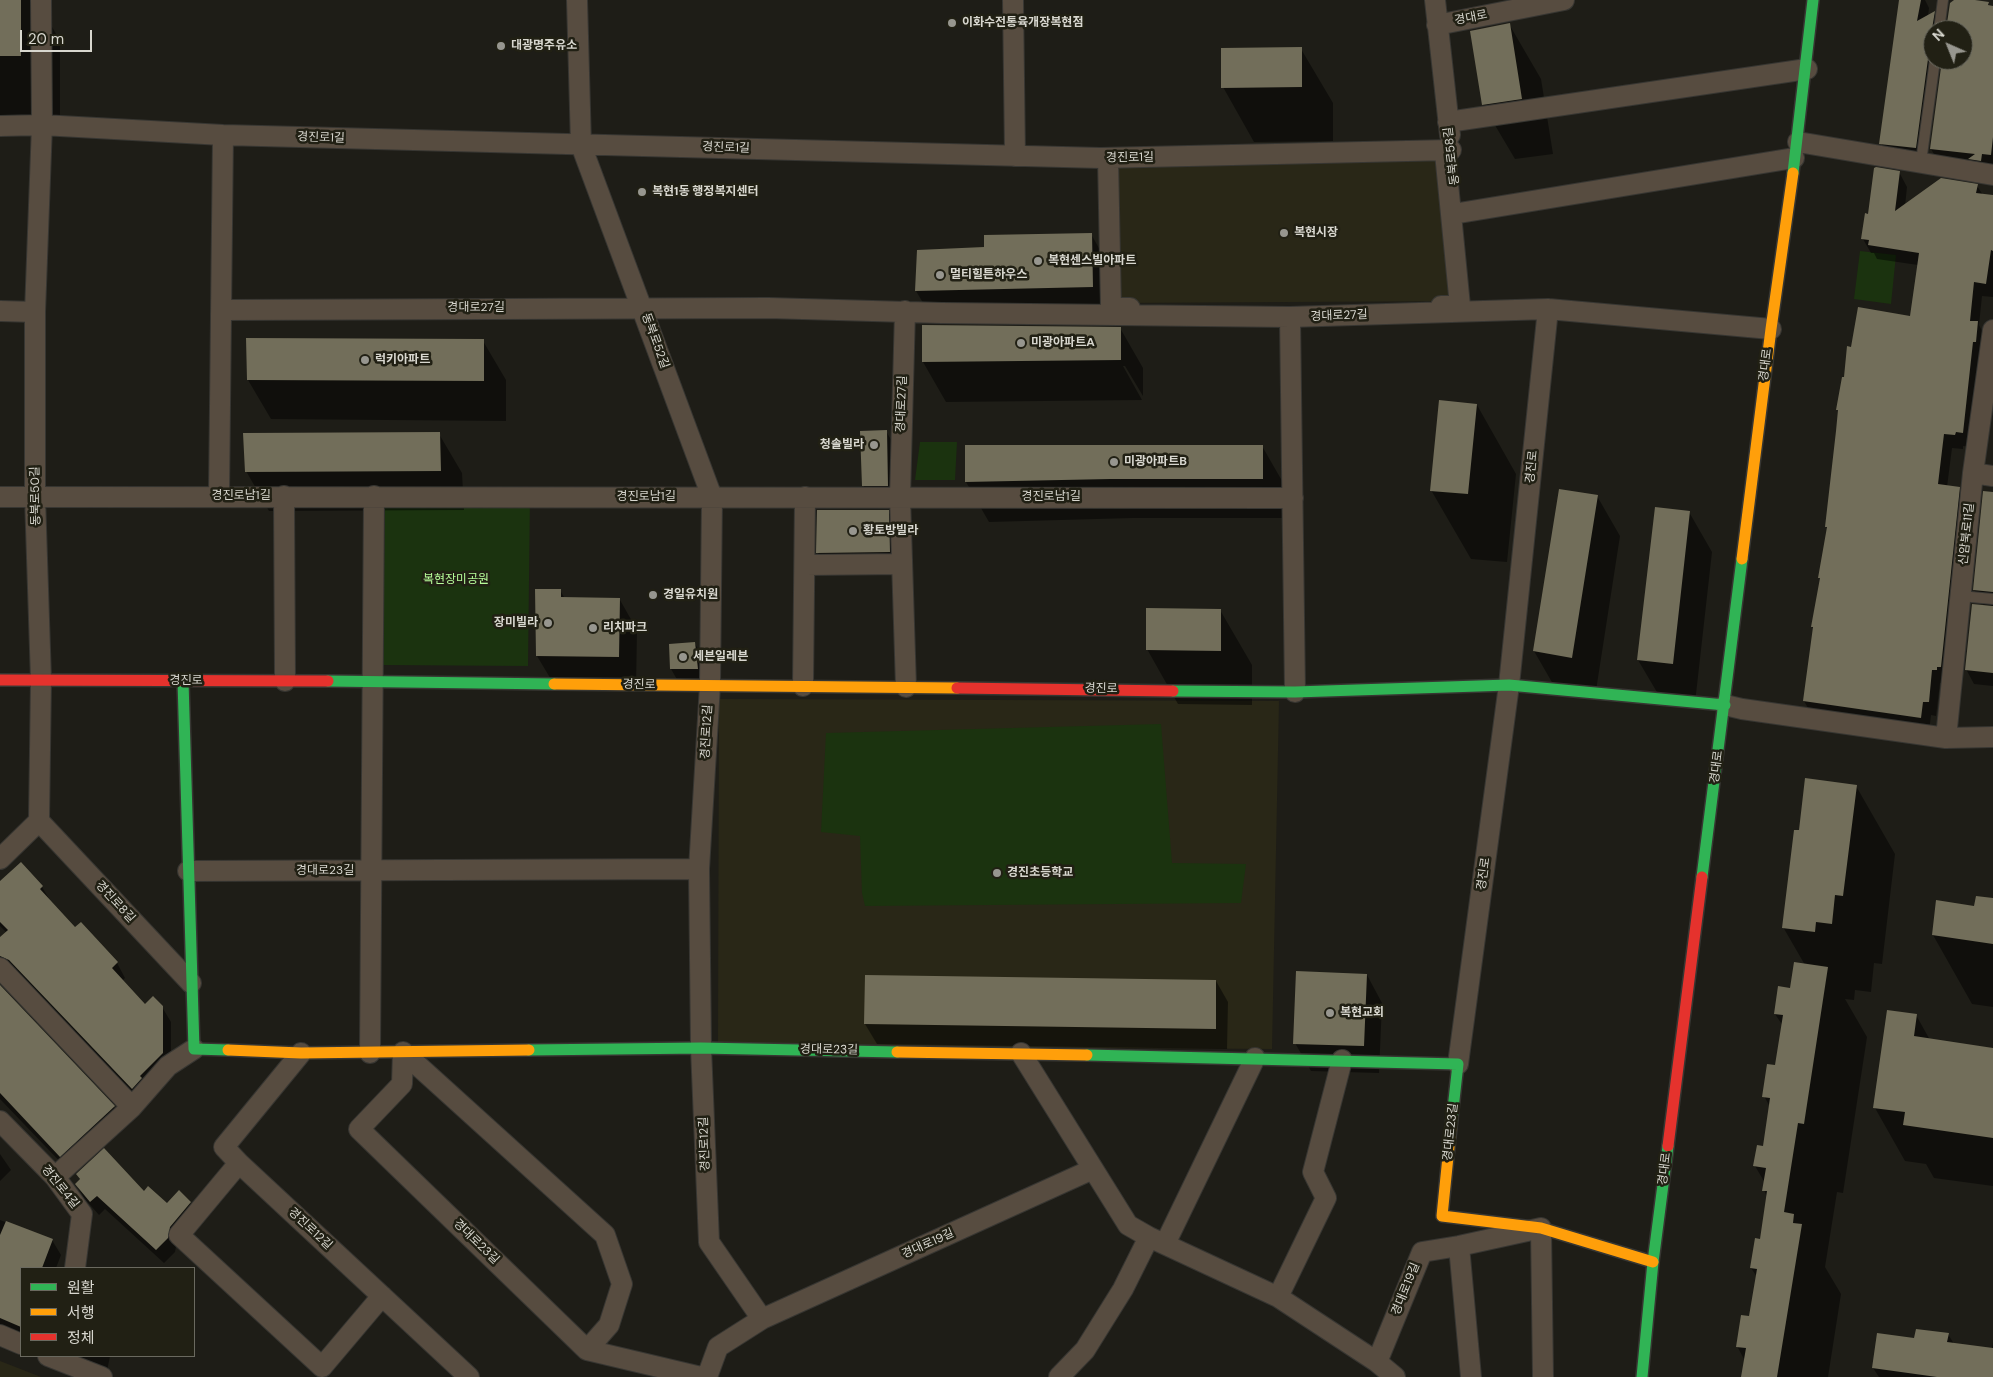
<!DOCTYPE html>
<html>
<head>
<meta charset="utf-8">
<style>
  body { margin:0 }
  #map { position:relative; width:1993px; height:1377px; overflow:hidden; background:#1e1d17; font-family:"DM Sans","Noto Sans KR",sans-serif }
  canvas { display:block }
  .legend { position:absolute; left:20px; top:1267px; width:175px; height:90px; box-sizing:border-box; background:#212014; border:1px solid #6a695f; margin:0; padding:6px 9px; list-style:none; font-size:15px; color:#d8d7cf }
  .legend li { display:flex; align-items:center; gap:10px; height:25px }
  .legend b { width:25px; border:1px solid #6a695f }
  .north { position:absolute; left:1923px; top:20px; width:50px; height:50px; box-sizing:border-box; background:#212014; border:1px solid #6a695f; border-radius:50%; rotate:316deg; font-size:14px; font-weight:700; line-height:20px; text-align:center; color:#d8d7cf }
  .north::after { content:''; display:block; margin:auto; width:18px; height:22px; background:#97968f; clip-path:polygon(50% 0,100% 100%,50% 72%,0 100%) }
  .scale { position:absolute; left:20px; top:30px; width:72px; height:22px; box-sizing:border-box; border:2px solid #d8d7cf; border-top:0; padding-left:6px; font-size:15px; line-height:18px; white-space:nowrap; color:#d8d7cf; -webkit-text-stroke:4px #212014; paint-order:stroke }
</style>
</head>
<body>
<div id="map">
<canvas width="1993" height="1377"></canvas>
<ul class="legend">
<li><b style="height:6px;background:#30b455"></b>원활</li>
<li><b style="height:6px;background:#ff9f0a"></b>서행</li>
<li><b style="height:6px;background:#e5322d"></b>정체</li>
</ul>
<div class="north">N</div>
<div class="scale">20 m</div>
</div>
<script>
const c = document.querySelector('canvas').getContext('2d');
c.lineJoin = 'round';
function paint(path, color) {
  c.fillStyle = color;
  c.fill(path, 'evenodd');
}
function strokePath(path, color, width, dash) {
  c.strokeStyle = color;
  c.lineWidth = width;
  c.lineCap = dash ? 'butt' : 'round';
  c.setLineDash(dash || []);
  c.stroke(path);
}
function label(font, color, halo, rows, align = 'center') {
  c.font = font + ' "DM Sans","Noto Sans KR",sans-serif';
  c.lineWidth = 5;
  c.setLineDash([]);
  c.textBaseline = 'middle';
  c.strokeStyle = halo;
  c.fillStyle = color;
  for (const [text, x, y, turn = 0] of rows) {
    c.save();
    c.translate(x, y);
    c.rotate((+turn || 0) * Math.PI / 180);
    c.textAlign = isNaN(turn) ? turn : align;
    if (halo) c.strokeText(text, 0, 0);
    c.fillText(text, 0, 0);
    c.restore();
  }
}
paint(new Path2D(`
  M1448,156l16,145 -350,2 -4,-138z
  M719,699l560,2 -7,348 -554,-4z
  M0,1361l41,16h-41z`), '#292717');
paint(new Path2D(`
  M1860,251l36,4 -5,49 -37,-5z
  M920,442h37l-2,38h-40z
  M385,494h145l-2,172 -145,-1z
  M1161,724l11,139 74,1 -5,39 -376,3 -3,-13 -2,-57 -39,-4 5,-99z`), '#1b330f');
paint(new Path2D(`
  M0,0h37l23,41v83l-60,1z
  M1901,0h24l4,8 -1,8 6,-3 8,13v4h-9v30h30v-30h-16l10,-30 31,3 2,4h3v162l-54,-6 -8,-14 11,-81 -4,2 -14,92 -35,-4 -8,-15z
  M1509,24l32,55 12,75 -38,5 -32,-54z
  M1301,49l32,54v38l-79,1 -31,-55z
  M1899,172l8,15 -2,19 72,-20 6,9 10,2v100l-11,-1 -3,29 6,12 -12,110 -10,-1v3l-11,-1 -5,39 12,2 8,14 -22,181 -5,-1 -4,33 -5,-1 -2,17 -117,-17 -8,-14 10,-71 -2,-3 9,-47 -1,-3 8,-48 -2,-2 13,-114 -1,-3 14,-62 59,-31 7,-52 -41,-6 -3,-6h-3l-8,-14 6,-24z
  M1091,234l18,32 2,53 -176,4 -19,-32 69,-43z
  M1120,328l23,40v28l-18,-30h-2l19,34 -196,2 -23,-40z
  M483,341l23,39v41l-235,-2 -23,-39z
  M1477,405l39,69 -9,88 -36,-3 -40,-69z
  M886,431l8,14 1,54h-24l-8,-14z
  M439,434l23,39 2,37 -195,1 -23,-40z
  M1262,446l23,40v32h-152l-144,4 -23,-40z
  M1597,496l23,40 -25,161 -38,-6 -23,-40z
  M1993,502v184l-19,-2 -8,-15 18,-63 -10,-16z
  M888,511l12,21 1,41h-72l-11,-20z
  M1689,512l23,40 -17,151 -34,-4 -23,-39z
  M560,590l5,9 55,1 17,30 -1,58 -81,-2 -18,-30z
  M1220,610l32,55v40l-74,-1 -31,-55z
  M695,644l8,13 2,25 -26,1 -8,-14z
  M1856,786l39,68 -13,110 -8,-1 -3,29 -16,-2 -1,10 -9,-1 22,38 -24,156 -6,-1 -12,75 16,27 -13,83h-86l3,-16 -8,-15 13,-29 7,-40 -6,-9 10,-27 6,-44 -3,-7 1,-7 -10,-17 9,-19 6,-40 -6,-11 13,-30 6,-40 -8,-12 30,-49 -22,-38 17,-95z
  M0,883l42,4 9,15 24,27 6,-5 36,39 8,15 -3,3 23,25 17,1 9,15v46l-30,35 -141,-128v-36l7,-6 -7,-7z
  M1993,900v107l-21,-3 -39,-69 5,-33 38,5z
  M1367,975l15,28 -3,70 -68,-2 -16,-28z
  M1216,981l12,21 -1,47 -350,-5 -12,-20z
  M0,987l114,120 9,15 -54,49 -69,-72z
  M1916,1015l14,25 63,10v136l-59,-8 -8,-14 -21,-3 -30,-53z
  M0,1154l11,16 -11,11z
  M77,1174l67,19 23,12 23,-2 8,13 -21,25 -2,11 -11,11 -59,-54 -6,6 -15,-17 -8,-14 4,-4z
  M0,1220l52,20 9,15 -5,13h-35v70l-21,-9z
  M1948,1334l6,10 38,5 1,-7v35h-114l-6,-9 42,-28z
  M70,1356h40l-4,20z`), '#0007');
paint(new Path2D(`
  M0,0h21v56h-21z
  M1899,0h22l-4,21 18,-10 -3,18 1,25 -5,5 -12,89 -37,-4z
  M1954,0h21l14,2 -1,3 5,1v131l-2,18 -9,-1 -1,7 -13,-2 7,-5 -45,-5 12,-89h21v-30h-17l4,-27z
  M1510,23l12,76 -40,6 -12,-74z
  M1302,47v40l-81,1v-40z
  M1876,167l24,4 -5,40 46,-33 37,6 -2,9 17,2v56l-2,-1 -5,34 -12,-2 -4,39h8l-2,21h-3l-10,91 -7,-1 -1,3 -11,-1 -6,50 22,3 -19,180h-4v3h-5l-3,32h-6l-2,16 -118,-17 10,-74h-2l9,-49h-2l9,-51h-2l11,-96 2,-21h-2l6,-33h2l3,-31 4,1 7,-40 52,9 9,-63 -51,-8 1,-5 -8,-1 4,-26 3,1 6,-46z
  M1092,233l1,54 -178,4 2,-41 67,-3v-12z
  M922,325l199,2v33l-199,2z
  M246,338l238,1v42l-237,-1z
  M1439,400l38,4 -9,90 -38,-3z
  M887,430l1,56h-26l-2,-55z
  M440,432l1,39 -196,1 -2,-39z
  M965,445h298v34h-153l-145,3z
  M1559,489l39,6 -26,163 -39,-7z
  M1983,491l10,1v100l-20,-2z
  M1655,507l35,4 -17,153 -36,-4z
  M817,510h72l1,42 -74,1z
  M535,589h26v8l59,1 -1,59 -83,-1z
  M1972,604l21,2v67l-28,-3z
  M1146,608l75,1v42l-75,-1z
  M695,642l3,27h-28l-1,-25z
  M1805,778l52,7 -14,111 -8,-1 -3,29 -16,-2 -1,10 -33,-4 12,-98h5z
  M21,862l22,24 -3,3 35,38 6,-5 37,40 -6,6 33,36 8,-8 10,10v47l-23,23 2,2 -10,11 -123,-129 -9,-4v-19l8,-7 -8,-8v-41z
  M1976,896l17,2v46l-61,-9 4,-35 38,6z
  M1794,962l34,5 -24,157 -6,-1 -14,89 10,2 -1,9 9,1 -25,153h-36l5,-29 -10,-1 5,-32 8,1 8,-47 -7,-1 5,-30 5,1 7,-48h-5l4,-23 -13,-2 4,-21 6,1 7,-48 -8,-1 5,-33 8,1 8,-50 -9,-1 4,-28 12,2z
  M1296,971l71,3 -3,72 -71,-2z
  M865,975l351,5v49l-352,-5z
  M0,985l115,121 -55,51 -60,-64z
  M1887,1010l30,4 -3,22 79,12v90l-90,-13 2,-13 -32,-4z
  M104,1148l40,43 4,-5 19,17 12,-13 12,12 -21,25 -2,11 -12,12 -59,-54 -7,6 -15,-18 5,-5 -4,-5z
  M6,1221l47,18 -11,29h-21v59l-21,-9v-83z
  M1916,1329l33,4 -2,9 46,6v29h-56l-65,-9 5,-35 37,5z`), '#726e5a');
const lane = new Path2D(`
  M1939,30l4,-30
  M1921,162l14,-102
  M1960,596l33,3`);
const street = new Path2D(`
  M577,0l4,145 131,352 -2,188 -11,184 2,179 8,194 53,77 -44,28 -11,30
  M1013,0l2,156
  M1435,0l15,135
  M1437,25l127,-25
  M1448,122l359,-53
  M0,126l42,-1 181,10 878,23 350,-8
  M1798,142l195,33
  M1108,158l3,150h19
  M1459,213l335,-55
  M1441,306h19l-15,-153
  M222,310l546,-2 174,5 348,4 258,-8 223,20
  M0,311l35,1
  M905,311l-5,186 6,190
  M1290,317l5,375
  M1973,473l20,3
  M219,496l4,-361
  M284,496l1,185
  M0,497l1293,1
  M805,565l97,-1
  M803,686l2,-189
  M1725,705l17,4 204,29 47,-1
  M1946,738l27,-265 20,-143
  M39,821l152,162
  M0,859l39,-38 2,-141 -6,-183v-185l7,-187 -1,-125
  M188,871l511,-2
  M0,968l132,139
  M403,1052l202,183 17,49 -13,41 -22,25 -228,-221 43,-45z
  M301,1053l-77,94 15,16 -60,72 143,132 60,-71
  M370,1053l4,-557
  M1021,1053l107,172 21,12 129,60 99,65 18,15
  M1458,1064l51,-379 39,-376
  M0,1121l55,56 27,37 -7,54
  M239,1163l230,214
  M55,1177l77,-70 36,-41 26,-17
  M1165,1244l90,-186
  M1459,1246l12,131
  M1278,1297l48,-99 -13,-26 29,-112
  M762,1319l331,-150
  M0,1335l21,9
  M587,1350l114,27
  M48,1356l54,21
  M1377,1362l45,-110 37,-6 82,-18 2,149
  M1059,1377l26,-27 38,-61 26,-52`);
const fast = new Path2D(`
  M1793,173l20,-173
  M183,681l11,368 34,1
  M328,681l226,3
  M1173,691l122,1 214,-7 216,20
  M1702,877l40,-318
  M529,1050l172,-2 196,4
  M1087,1055l371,9 -7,63
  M1642,1377l11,-115 15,-116`);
const slow = new Path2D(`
  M1742,559l29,-230 22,-156
  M554,684l403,4
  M228,1050l73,3 228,-3
  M897,1052l190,3
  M1451,1127l-9,89 99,12 112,34`);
const jam = new Path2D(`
  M0,680l328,1
  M957,688l216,3
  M1668,1146l34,-269`);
strokePath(lane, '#373632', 12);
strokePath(street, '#373632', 22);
strokePath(fast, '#373632', 14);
strokePath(slow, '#373632', 14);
strokePath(jam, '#373632', 14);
strokePath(lane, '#574c40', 10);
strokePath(street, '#574c40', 20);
strokePath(fast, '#30b455', 11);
strokePath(slow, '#ff9f0a', 11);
strokePath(jam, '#e5322d', 11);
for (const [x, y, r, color] of [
  [952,23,5,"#97968f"],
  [501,46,5,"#97968f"],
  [642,192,5,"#97968f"],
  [1284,233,5,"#97968f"],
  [1038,261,5,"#97968f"],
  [940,275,5,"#97968f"],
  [1021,343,5,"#97968f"],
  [365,360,5,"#97968f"],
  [874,445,5,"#97968f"],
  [1114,462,5,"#97968f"],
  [853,531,5,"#97968f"],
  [653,595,5,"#97968f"],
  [548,623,5,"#97968f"],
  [593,628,5,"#97968f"],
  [683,657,5,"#97968f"],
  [997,873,5,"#97968f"],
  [1330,1013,5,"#97968f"]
]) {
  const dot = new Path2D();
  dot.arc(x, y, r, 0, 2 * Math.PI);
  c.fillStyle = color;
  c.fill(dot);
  strokePath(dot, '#212014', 2);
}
label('12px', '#d8d7cf', '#212014', [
  ["경대로",1471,18,-11],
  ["경진로1길",321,138,2],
  ["경진로1길",726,148,2],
  ["동북로58길",1452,156,-97],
  ["경진로1길",1130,158,-1],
  ["경대로27길",476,308],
  ["경대로27길",1339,316,-2],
  ["동북로52길",655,341,70],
  ["경대로",1766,365,-83],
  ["경대로27길",902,404,-88],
  ["경진로",1532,467,-84],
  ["동북로50길",36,496,-91],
  ["경진로남1길",241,496],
  ["경진로남1길",646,497],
  ["경진로남1길",1051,497],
  ["신암북로11길",1967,534,-84],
  ["경진로",186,681],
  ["경진로",639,685,1],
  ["경진로",1101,689,1],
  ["경진로12길",707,732,-87],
  ["경대로",1717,767,-83],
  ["경대로23길",325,871],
  ["경진로",1484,874,-82],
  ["경진로8길",115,902,47],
  ["경대로23길",829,1050,1],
  ["경대로23길",1451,1132,-84],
  ["경진로12길",705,1144,-92],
  ["경대로",1665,1169,-83],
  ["경진로4길",60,1187,51],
  ["경진로12길",310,1229,43],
  ["경대로23길",476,1242,44],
  ["경대로19길",928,1244,-24],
  ["경대로19길",1406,1289,-68]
]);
label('bold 12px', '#d8d7cf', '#212014', [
  ["이화수전통육개장복현점",962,23],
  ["대광명주유소",511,46],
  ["복현1동 행정복지센터",652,192],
  ["복현시장",1294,233],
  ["복현센스빌아파트",1048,261],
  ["멀티힐튼하우스",950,275],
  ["미광아파트A",1031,343],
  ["럭키아파트",375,360],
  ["청솔빌라",864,445,"right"],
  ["미광아파트B",1124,462],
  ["황토방빌라",863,531],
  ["경일유치원",663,595],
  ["장미빌라",538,623,"right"],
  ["리치파크",603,628],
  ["세븐일레븐",693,657],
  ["경진초등학교",1007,873],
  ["복현교회",1340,1013]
], 'left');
label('12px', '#b6fb99', '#212014', [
  ["복현장미공원",456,580]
]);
</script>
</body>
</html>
